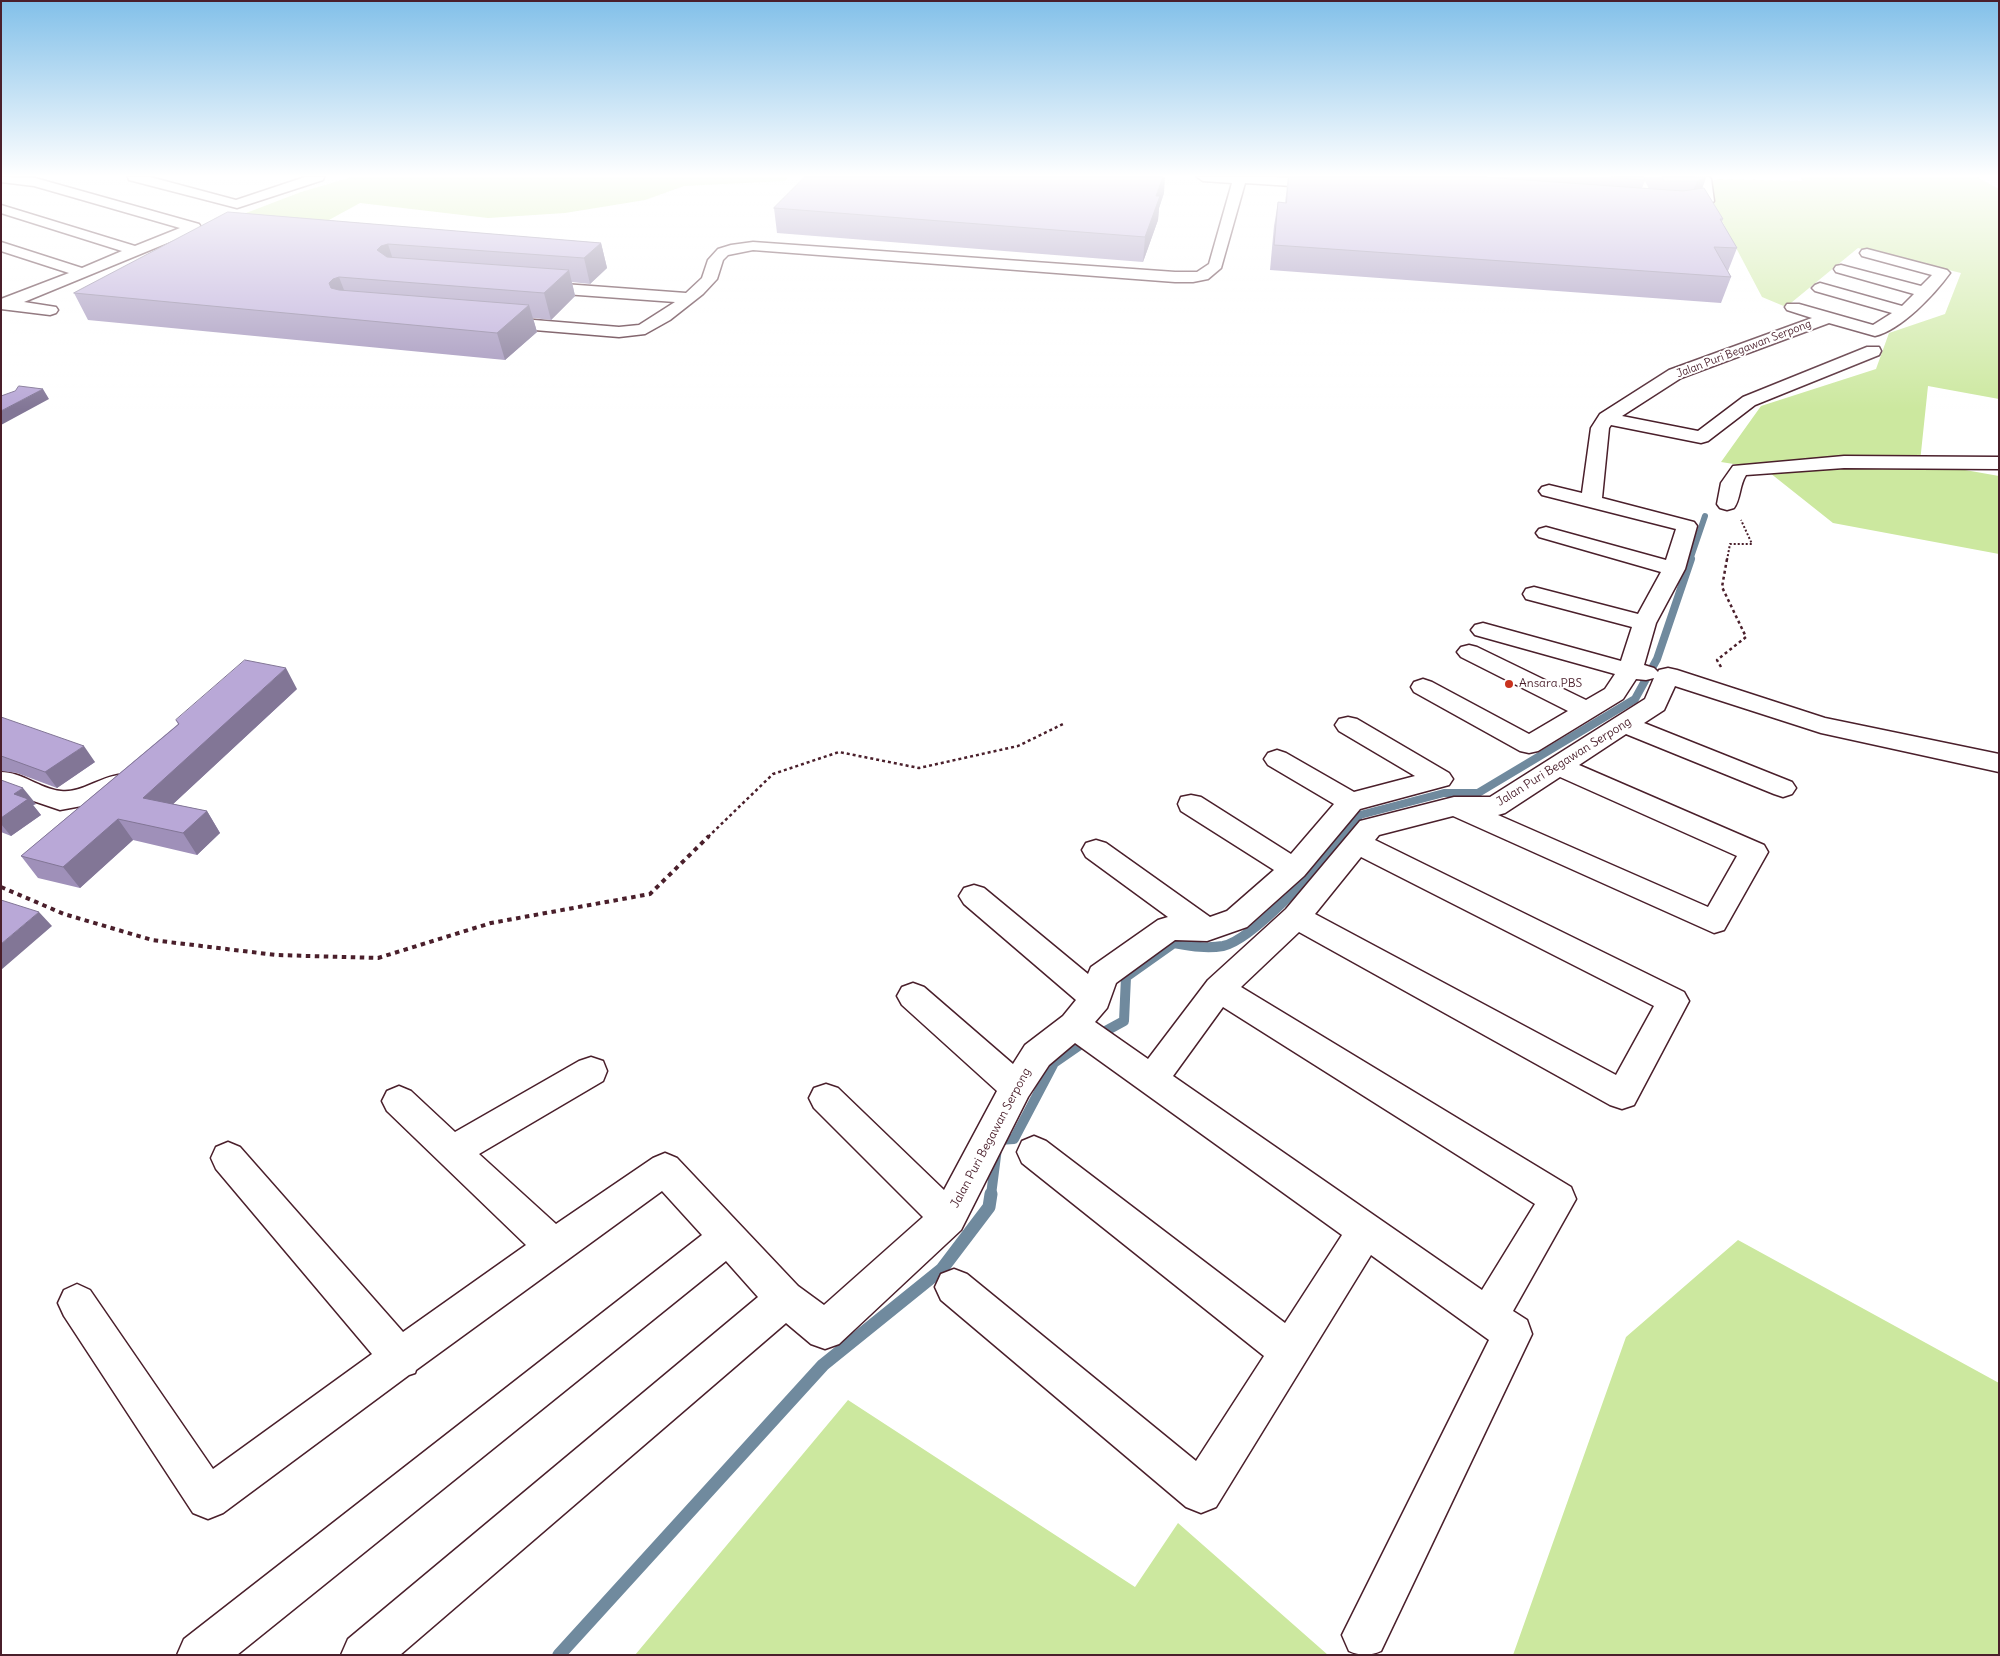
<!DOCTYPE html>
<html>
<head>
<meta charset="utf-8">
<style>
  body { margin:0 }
  #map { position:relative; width:2000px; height:1656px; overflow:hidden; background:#fff; font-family:Delius,sans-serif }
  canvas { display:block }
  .frame { position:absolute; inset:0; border:2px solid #4a1f2b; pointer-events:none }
</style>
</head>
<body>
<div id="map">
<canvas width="2000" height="1656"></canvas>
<div class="frame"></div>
</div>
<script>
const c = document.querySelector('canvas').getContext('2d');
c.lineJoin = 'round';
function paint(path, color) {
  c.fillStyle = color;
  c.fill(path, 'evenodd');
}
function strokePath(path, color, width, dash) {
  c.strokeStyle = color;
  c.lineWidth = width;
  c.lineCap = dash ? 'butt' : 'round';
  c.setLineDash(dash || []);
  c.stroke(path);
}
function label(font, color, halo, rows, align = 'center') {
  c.font = font + ' Delius,sans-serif';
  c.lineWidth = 4;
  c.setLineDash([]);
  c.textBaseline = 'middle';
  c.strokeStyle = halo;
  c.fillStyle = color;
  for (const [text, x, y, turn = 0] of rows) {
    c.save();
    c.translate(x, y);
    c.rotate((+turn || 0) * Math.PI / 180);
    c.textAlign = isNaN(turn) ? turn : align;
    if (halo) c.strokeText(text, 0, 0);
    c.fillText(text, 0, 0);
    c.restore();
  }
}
paint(new Path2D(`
  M352,177h436l-3,4 -101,5 -39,14 -80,13 -77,5 -128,-15 -53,29 -108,-1 102,-39z
  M1800,177h177l22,12v210l-71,-13 -8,76 79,14v78l-166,-31 -68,-54 -44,-7 40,-56 115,-37 13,-36 56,-19 16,-41 -103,-25 -72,59 -24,-10 -59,-112 14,-6 86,2z
  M1738,1240l261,143v272h-486l113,-318z
  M848,1400l287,187 43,-64 150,132h-693z`), '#cce89f');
strokePath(new Path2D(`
  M1690,560l15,-44`), '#708a9e', 6);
strokePath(new Path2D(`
  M1342,837l18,-22 84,-22h34l157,-94 22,-40 34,-100`), '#708a9e', 8);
strokePath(new Path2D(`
  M991,1195l7,-55 16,-1 40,-76 26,-18 44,-24 2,-44 48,-34c17,3 32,6 49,3 30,-6 100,-84 120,-110`), '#708a9e', 10);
strokePath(new Path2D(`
  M559,1655l264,-290 119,-96 47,-62 2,-13`), '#708a9e', 13);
const minor = new Path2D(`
  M1,177l34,1 164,46 2,3 -2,3 -175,72 32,5 2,3 -2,3 -6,2 -49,-6v-10l68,-26 -68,-22v-9l81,26 40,-17 -121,-38v-8l134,41 45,-18 -146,-42 -33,-4z
  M128,177h22l86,23 69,-23h19l-1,3 -86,28 -108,-28z
  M1197,177h76l50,3 7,4 -7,4 -78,-5 -24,85 -13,11 -15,3h-18l-422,-32 -25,5 -5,5 -6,19 -14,15 -33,26 -25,14 -26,3 -121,-10 -6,-2 -2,-3 2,-3 6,-2 121,10 20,-2 36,-23 -138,-10 -5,-2 -3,-3 3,-3 5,-2 149,11 16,-15 6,-18 10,-11 13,-4 22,-3 422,30h22l12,-8 23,-81 -29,-2z
  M1696,177h13l2,2 3,22c-8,11 -26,13 -39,10l-2,-3 2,-3 22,-3 3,-2v-18z
  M1867,249l80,21 3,3c-15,21 -49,57 -75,63l-46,-13 -148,55 -59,38 76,15 45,-34 124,-50h12l2,4 -2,4 -124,50 -47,36 -7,2 -90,-18 -2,3 -7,70 92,24 3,4 -12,43 -29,54 -12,42 10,3 4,4 1,-2 9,-2 9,2 148,48 174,36v18l-178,-39 -146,-47 -11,24 -20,13 148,59 4,6 -4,6 -9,3 -9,-3 -148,-60 -47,31 185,80 4,7 -44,78 -10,3 -261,-117 -74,19 -4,5 309,152 5,9 -55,104 -12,4 -12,-4 -311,-173 -58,55 330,200 5,12 -63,112 14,9 5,14 -151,317c-11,5 -21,5 -32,0l-7,-16 147,-295 -118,-85 -155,252 -15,6 -15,-6 -245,-207 -6,-13 6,-13 13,-5 13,5 229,187 68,-105 -242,-193 -5,-11 5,-11 12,-5 12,5 239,182 57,-88 -267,-192 -26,22 -21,32 -67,133 -122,114 -14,5 -14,-5 -25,-21 -386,332h-59l7,-16 410,-342 -32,-36 -489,394h-60l7,-16 518,-404 -40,-44 -246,179 -1,3 -6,2 -186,138 -15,6 -15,-6 -129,-197 -6,-13 6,-13 13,-6 13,6 123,179 159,-115 -156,-185 -5,-11 5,-11 12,-5 12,5 163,185 123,-87 -139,-134 -5,-10 5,-10 12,-5 12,5 44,41 124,-71 12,-4 12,4 4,10 -4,10 -124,73 77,70 97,-66 12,-5 12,5 121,128 26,19 99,-88 -109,-109 -5,-10 5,-10 12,-4 12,4 106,102 53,-99 -95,-86 -5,-9 5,-9 11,-4 11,4 89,77 12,-19 38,-29 13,-16 -112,-96 -5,-8 5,-8 10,-3 10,3 104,86 3,-7 67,-47 10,-3 -82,-60 -4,-7 4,-7 10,-3 10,3 104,74 17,-6 47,-41 -93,-59 -3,-7 3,-7 10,-2 10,2 90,57 43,-50 -66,-39 -4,-6 4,-6 9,-3 9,3 68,39 61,-16 -76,-45 -4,-6 4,-6 9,-2 9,2 92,54 4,6 -4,6 -89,24 -56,67 -57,51 -40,14 -32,-1 -59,43 -9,25 -12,14 53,37 60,-79 78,-71 74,-88 94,-24h36l155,-98 9,-21 -8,2 -10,-1 -13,20 -85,52 -9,2 -9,-2 -106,-59 -3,-5 3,-5 9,-3 9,3 97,52 39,-23 -107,-54 -4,-5 4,-5 8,-2 8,2 109,53 19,-11 10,-15 -140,-39 -4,-5 4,-5 8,-2 138,38 11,-34 -106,-28 -3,-5 3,-5 8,-2 104,27 23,-42 -122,-35 -3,-4 3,-4 7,-2 120,33 10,-31 -134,-34 -3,-4 3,-4 7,-2 33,8 9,-65 9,-14 69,-44 143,-52 -25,-8 -2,-3 2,-3h12l74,21 19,-12 -77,-22 -3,-3 3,-3 5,-2 82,23 12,-12 -78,-22 -2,-3 2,-3 5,-1 80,21 11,-11 -70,-19 -2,-3 2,-3zM1560,777l177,79 -29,51 -210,-92 7,-2zM1361,857l293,149 -38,69 -301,-161zM1223,1007l312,197 -53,86 -309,-214z
  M1844,456l155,1v12l-155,-1 -98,7c-7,11 -5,23 -12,33l-7,2 -7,-2 -3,-4 4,-21 12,-17z
  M1,772c21,0 39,17 60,19 24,3 47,-22 71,-15l4,6 -4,6 -45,17 -27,5 -59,-20z`);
strokePath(minor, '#4a1f2b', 3);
strokePath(new Path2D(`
  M1727,560l3,-16h22l-11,-24`), '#4a1f2b', 2, [2, 2]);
strokePath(new Path2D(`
  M1721,667l-4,-7 29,-23 -24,-50 5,-28
  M708,837l65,-63 66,-22 80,16 99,-22 45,-22`), '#4a1f2b', 2.5, [3, 3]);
strokePath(new Path2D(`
  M1,887l63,27 88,26 124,15 102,3 113,-35 159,-29 59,-58`), '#4a1f2b', 4, [4.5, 4.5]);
paint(minor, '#fff');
paint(new Path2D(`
  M1288,177h418l-4,12 21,30 -1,3 15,26 -9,23 3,6 -10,26 -451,-33 4,-44 4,-24 7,1zM1645,181l4,8 -7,-1z
  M1164,193l-5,15 -1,12 -15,42 -366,-29 -3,-25z
  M228,212l373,31 6,25 -17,16 -18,-2 3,14 -24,24 -18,-2 4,14 -32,28 -417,-40 -14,-27z
  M297,689l-124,115 34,7 13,22 -23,22 -64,-15 -53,48 -42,-10 -17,-22 157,-132 -2,-4z
  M1,717l94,45 -38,26 -40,-15 -16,-2z
  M1,780l35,24 -3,1 8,10 -30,21 -10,-4z`), '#9f90b9');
paint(new Path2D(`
  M1163,177h2l-1,16 -5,15 -1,12 -15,42 2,-25 11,-41z
  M1706,178l-8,21 -9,3 8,-21z
  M601,243l6,25 -17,16 -6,-26z
  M388,244l8,25 -19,-19 4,-4z
  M569,270l6,26 -24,24 -7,-27z
  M339,277l10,26 -10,6 -10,-26 4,-4z
  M529,305l8,27 -32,28 -8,-27z
  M43,389l6,10 -48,26v-14z
  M286,668l11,21 -140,130 -14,-21z
  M84,746l11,16 -38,26 -12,-16z
  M23,788l13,16 -3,1 8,10 -30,21 -10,-12v-6l13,-24z
  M207,811l13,22 -23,22 -14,-22z
  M118,819l15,21 -53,48 -17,-21z
  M39,912l13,14 -51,44v-26z`), '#827696');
const building = new Path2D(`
  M805,177h358l-7,19h4l-15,41 -371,-29z
  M1289,177h195l199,14 21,-3 19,31h-3l17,29 -23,-1 17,30 -457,-32 4,-43 8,1z
  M1612,177h32l1,3z
  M1662,177h44v1l-9,3h-33z
  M228,212l373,31 -17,15 -196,-14 -7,2 -4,4 10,7 182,13 -25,23 -205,-16 -6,2 -4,4 2,5 8,2 190,15 -32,28 -423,-40z
  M19,386l24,3 -42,22v-15l14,-5z
  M245,660l41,8 -143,130 64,13 -24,22 -65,-14 -55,48 -42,-11 158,-132 -3,-4z
  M1,717l83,29 -39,26 -41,-15 -3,-1z
  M1,780l22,8 -9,6 14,5 -27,19z
  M1,900l38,12 -38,32z`);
paint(building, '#b9a8d7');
strokePath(building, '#827696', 1);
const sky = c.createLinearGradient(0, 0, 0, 409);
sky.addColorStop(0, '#82c0e9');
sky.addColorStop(0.43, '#fff');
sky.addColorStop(1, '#ffffff00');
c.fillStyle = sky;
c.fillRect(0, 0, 2000, 409);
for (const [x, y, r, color] of [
  [1509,684,5,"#c8321e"]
]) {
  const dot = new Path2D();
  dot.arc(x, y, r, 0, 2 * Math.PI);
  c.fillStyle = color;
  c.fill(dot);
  strokePath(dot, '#fff', 2);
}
label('11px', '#4a1f2b', '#fff', [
  ["Jalan Puri Begawan Serpong",1744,349,-21]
]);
label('12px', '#4a1f2b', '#fff', [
  ["Ansara PBS",1519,684]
], 'left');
label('12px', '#4a1f2b', '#fff', [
  ["Jalan Puri Begawan Serpong",1564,762,-32],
  ["Jalan Puri Begawan Serpong",991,1138,-62]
]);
</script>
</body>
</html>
